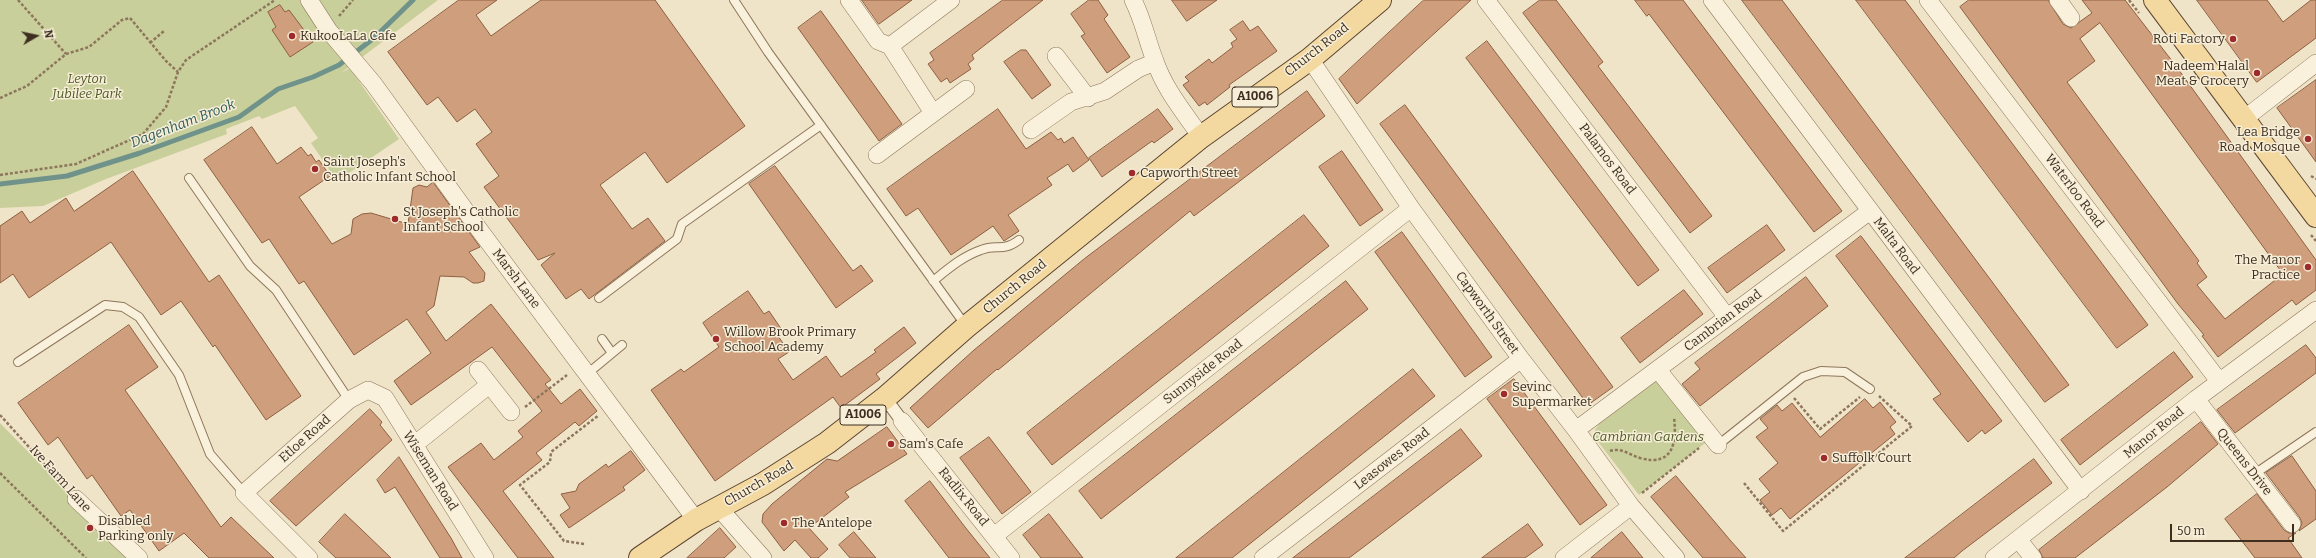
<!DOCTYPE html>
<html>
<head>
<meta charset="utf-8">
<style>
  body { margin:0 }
  #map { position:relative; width:2316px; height:558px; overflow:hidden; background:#f0e4c8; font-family:Bitter,serif }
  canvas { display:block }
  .north { position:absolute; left:16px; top:16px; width:40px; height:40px; -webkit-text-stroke:3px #f7eed8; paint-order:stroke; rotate:81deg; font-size:11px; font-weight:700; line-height:16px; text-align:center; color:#3d2e20 }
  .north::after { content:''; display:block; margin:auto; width:14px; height:18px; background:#3d2e20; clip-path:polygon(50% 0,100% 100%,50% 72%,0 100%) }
  .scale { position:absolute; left:2170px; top:524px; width:124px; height:18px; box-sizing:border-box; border:2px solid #3d2e20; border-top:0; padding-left:5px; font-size:12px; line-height:14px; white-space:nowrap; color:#3d2e20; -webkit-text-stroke:3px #f7eed8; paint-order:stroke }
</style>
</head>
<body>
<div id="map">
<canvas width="2316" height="558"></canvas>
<div class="north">N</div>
<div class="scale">50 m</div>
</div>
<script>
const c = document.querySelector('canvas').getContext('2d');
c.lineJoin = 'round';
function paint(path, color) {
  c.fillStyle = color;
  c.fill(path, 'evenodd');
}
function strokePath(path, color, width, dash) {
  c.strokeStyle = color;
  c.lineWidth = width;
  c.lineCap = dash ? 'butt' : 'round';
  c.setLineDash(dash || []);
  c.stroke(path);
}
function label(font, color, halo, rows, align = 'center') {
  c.font = font + ' Bitter,serif';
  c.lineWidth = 3;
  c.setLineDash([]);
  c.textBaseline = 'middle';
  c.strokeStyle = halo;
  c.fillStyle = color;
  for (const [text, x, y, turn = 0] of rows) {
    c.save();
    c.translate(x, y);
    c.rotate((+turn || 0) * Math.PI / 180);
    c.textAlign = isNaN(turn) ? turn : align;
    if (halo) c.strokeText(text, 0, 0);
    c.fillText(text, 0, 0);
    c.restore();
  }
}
paint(new Path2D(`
  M0,0h438l-97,73 9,-5 49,71 -62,42 -26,-38 7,-5 -23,-32 -33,13 -3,-3 -33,13 1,5 -121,45 -63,27 -43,2z
  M1659,378l50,62 -70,55 -43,-56 -1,-9 5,-8z
  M0,423l132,135h-132z`), '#c9cf9b');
strokePath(new Path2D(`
  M0,184l67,-8 73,-23 99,-36 39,-28 35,-12 26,-12 35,-27 39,-38`), '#6f938a', 5);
const building = new Path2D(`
  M459,0h38l-21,15 15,21 50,-36h114l90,126 -78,57 -22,-31 -45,33 32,44 16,-11 17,23 -76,58 -8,-10 -15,10 -25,-34 14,-12 -17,7 -54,-73 15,-11 -23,-32 16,-12 -17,-23 -18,13 -19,-25 -11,8 -39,-53z
  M862,0h50l-33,24z
  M1003,0h40l-71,55 2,4 -6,5 3,5 -21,14 -3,-5 -6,4 -13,-18 6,-4 -4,-7z
  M1089,0h9l10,15 -4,4 26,38 -23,16 -26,-37 4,-2 -14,-20z
  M1172,0h45l-30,21z
  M1424,0h47l-114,104 -18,-25z
  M1540,0h16l47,62 -5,4 114,150 -22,17 -167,-220z
  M1635,0h48l159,211 -28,21 -165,-218 -2,2z
  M1742,0h40l287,385 -24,17z
  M1856,0h49l243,325 -31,23z
  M1969,0h79l15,24 8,4 21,-15 -10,-13h43l51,66 140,194v30l-20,15 -4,-5 -74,57 -16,-21 2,-1 -26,-31 -218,-297zM2100,23l183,251 -58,45 -28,-34 10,-8 -10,-14 2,-2 -132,-179 28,-21 -15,-22z
  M2197,0h70l16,22 28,-22h5v38l-59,44z
  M280,5l5,7 4,-2 24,32 -23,15 -18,-27 4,-3 -8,-15z
  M821,11l81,113 -23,17 -81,-113z
  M1243,21l7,10 8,-5 19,25 -48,34 1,2 -23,18 -2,-3 -6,4 -16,-21 6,-4 -4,-4 24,-18 3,4 21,-16 -2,-4 6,-4 -7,-9z
  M1487,41l172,229 -21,16 -172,-228z
  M1021,50h5l25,35 -19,14 -28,-37z
  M2316,80v82l-39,-54z
  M1307,91l18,25 -131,100 -4,-5 -192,159 -1,-1 -69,59 -18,-20 64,-58 110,-91z
  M1405,105l208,282 -25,18 -208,-281z
  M998,109l28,40 25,-17 7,8 3,-2 3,5 9,-6 16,23 -16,12 -5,-8 -21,14 5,7 -44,30 11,16 -15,10 -11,-15 -42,29 -33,-47 -12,8 -19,-27z
  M1158,109l15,20 -19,14 -2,-2 -50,36 -13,-19z
  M252,127l25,37 24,-17 7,9 3,-2 5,8 3,-2 11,16 -31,21 33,47 19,-10 2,-15 9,-5 9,-1 37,11 5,-36 6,-3 8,2 6,-5 47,65 -11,5 16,21 -1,8 -6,2h-5l-9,-6 -24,-1 -6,30 -8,6 20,29 45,-37 60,76 -6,4 16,20 19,-15 17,22 -18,15 -4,-4 -39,31 6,7 -39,31 51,67h-36l-70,-91 33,-24 13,17 29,-23 -5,-6 24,-20 -50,-64 -81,58 -17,-24 37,-28 -24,-34 -53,36 -50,-74 -5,3 -30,-45 -7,4 -58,-83z
  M1342,151l41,59 -23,16 -41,-59z
  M775,166l78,105 8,-6 12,16 -37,27 -87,-124z
  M133,171l76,111 10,-7 82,121 -35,24 -51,-75 -2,2 -32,-46 -20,14 -50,-73 -82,56 -16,-24 -13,9v-57l22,-15 8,12 36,-25 8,13z
  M1304,215l25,31 -277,219 -25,-32z
  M1767,225l18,25 -58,43 -19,-25z
  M1402,232l90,125 -27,20 -90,-125z
  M1861,236l141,185 -17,13 -3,-4 -14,12 -35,-43 8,-5 -105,-138z
  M1806,277l22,29 -128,100 -18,-22 18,-15 -5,-6z
  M1346,281l22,28 -267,210 -22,-28z
  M1684,290l19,24 -63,49 -19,-25z
  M748,291l16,23 5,-3 13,19 -6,3 13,19 -11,7 15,21 33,-24 15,21 35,-25 -2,-2 30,-23 12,16 -40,31 4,5 -39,29 -8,-11 -118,84 -64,-91 30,-21 3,3 35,-25 -16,-24z
  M129,325l29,42 -33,23 96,137 10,-10 43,41h-65l-25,-25 -25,18 -29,-41 -9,6 -29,-41 -5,4 -29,-42 -10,8 -30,-42z
  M2306,345l10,13v15l-81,60 -18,-23z
  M2174,352l19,25 -113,88 -19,-25z
  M1413,369l22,27 -203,162h-56z
  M1514,379l93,126 -27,20 -93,-126z
  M1865,399l8,9 7,-6 16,20 -6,5 5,7 -105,85 -9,-11 -9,7 -12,-15 10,-8 -11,-13 19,-16 -22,-26 12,-9 -8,-9 17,-14 5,6 10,-8 28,34z
  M370,409l12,13 -2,3 12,15 -96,86 -26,-25z
  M2201,422l17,22 -51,43 -92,71h-32l-4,-8z
  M887,427l20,27 -62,38 4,5 -40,31 19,21 -10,9h-7l-16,-18 -11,11 -22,-29 1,-8 9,-10 55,-45 10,2z
  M1461,429l21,27 -96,74 -37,28h-56z
  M989,437l42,55 -29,22 -42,-56z
  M631,451l14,19 -22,17 2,3 -56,38 -9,-13 10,-7 -9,-14 15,-3 3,-7 27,-20 2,3z
  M2292,456l24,35v28l-17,12 3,-8 -2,-5 -34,-45z
  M399,457l52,81 11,20h-22l-45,-71 -10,6 -8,-13z
  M2034,459l18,24 -90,68 -8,7h-49z
  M1676,476l54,64 16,18h-43l-52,-61z
  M930,481l35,46 25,31h-41l-44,-57z
  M2257,494l27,36 5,3h7l-8,5 14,20h-47l-30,-39z
  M345,514l17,16 29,28h-55l-17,-16z
  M1049,514l7,9 27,35h-42l-18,-23z
  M1528,524l15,21 -18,13h-43z
  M720,528l16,19 -12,11h-37z
  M854,532l22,26h-26l-11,-13z
  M1622,532l21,26h-52z`);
paint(building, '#cf9f7d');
strokePath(building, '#8d5f41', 1);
const service = new Path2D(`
  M734,0l34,52 198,274
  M189,178l61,88 26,24 73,110
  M933,281c15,-12 30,-25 48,-31 17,-7 20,3 38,-10
  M599,298l78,-59 5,-15 139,-99
  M602,339l10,14
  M18,362l87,-57 18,2 16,10 40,58 31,79 34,39
  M587,374l35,-29
  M1718,445l85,-68 18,-6 24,1 25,17
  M2253,475l63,-43`);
const pedestrian = new Path2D(`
  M885,398l17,23`);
const minor = new Path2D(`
  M309,0l20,31 44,52 108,149 215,288
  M849,0l29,41 12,5
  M1133,0c10,19 14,41 22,61 10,29 29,51 46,76
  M1486,0l241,317
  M1712,0l369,491
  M1928,0l291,381
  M2058,0l13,18
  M1056,56l32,42
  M1310,59l101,149 110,151 55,71 55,76 45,52
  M933,113l-43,-67 61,-46
  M2244,119l72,-56
  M1031,130l40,-28 34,-11 33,-22 17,-7
  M877,155l89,-66
  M478,370l33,42
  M1658,370l60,75
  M2196,399l96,125
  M902,421l109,137
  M1576,430l294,-219
  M414,445l75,-60
  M76,499l63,59
  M719,508l44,50
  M994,536l417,-328
  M2018,539l15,19
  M309,558l-65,-65 105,-93 19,-10 17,8 100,160
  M1263,558l258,-199
  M1564,558l67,-52
  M1994,558l202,-159 120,-89`);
const primary = new Path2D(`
  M2155,0l161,216
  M640,558l56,-38 67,-36 64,-41 58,-45 81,-71 235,-190 109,-78 70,-59`);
strokePath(service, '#8d765c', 10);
strokePath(pedestrian, '#8d765c', 14);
strokePath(minor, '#8d765c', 18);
strokePath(primary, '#5b4430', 24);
strokePath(new Path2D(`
  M18,0l48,54
  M2129,0l10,13
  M339,16l14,-16
  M150,43l14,-12
  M0,98l27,-12 39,-32 23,-7 33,-27 8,-2 36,43 12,11
  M0,175l76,-11 67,-30 23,-27 12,-35 8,-12 89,-60
  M2311,176l5,3
  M2311,235l5,6
  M1794,398l26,31 40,-32
  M525,407l42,-32
  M0,415l65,72
  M1610,451c11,-4 20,4 30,7 33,9 37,-15 34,-41
  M0,473l86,85
  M1744,483l39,48 129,-105 -33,-30
  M1642,493l57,-45
  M584,544l-20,-3 -44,-56 30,-23 1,-10 48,-37`), '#8d765c', 2.5, [3, 2]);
strokePath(service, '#faf1dc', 8);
strokePath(pedestrian, '#faf1dc', 12);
strokePath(minor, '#faf1dc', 17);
strokePath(primary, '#f3d9a0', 22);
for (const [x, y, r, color] of [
  [292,36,4,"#9e2a2b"],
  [2233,39,4,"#9e2a2b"],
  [2257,73,4,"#9e2a2b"],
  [2308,139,4,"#9e2a2b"],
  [315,169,4,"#9e2a2b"],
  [1132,173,4,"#9e2a2b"],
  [395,219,4,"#9e2a2b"],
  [2308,267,4,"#9e2a2b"],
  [716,339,4,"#9e2a2b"],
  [1504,394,4,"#9e2a2b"],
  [891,444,4,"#9e2a2b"],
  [1824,458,4,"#9e2a2b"],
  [784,523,4,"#9e2a2b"],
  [90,528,4,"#9e2a2b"]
]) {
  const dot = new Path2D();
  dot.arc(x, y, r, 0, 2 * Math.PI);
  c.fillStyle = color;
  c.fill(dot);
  strokePath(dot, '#f7eed8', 1.5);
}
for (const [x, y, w] of [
  [1255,97,46],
  [863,415,46]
]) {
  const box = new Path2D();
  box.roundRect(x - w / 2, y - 10, w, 20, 3);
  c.fillStyle = '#f7eed8';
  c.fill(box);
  strokePath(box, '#3d2e20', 1);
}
label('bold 12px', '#3d2e20', null, [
  ["A1006",1255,97],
  ["A1006",863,415]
]);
label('13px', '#3d2e20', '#f7eed8', [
  ["KukooLaLa Cafe",300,36],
  ["Roti Factory",2225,39,"right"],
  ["Nadeem Halal",2249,66,"right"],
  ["Meat & Grocery",2249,81,"right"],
  ["Lea Bridge",2300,132,"right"],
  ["Road Mosque",2300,147,"right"],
  ["Saint Joseph's",323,162],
  ["Catholic Infant School",323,177],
  ["Capworth Street",1140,173],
  ["St Joseph's Catholic",403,212],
  ["Infant School",403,227],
  ["The Manor",2300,260,"right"],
  ["Practice",2300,275,"right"],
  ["Willow Brook Primary",724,332],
  ["School Academy",724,347],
  ["Sevinc",1512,387],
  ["Supermarket",1512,402],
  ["Sam's Cafe",899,444],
  ["Suffolk Court",1832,458],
  ["Disabled",98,521],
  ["Parking only",98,536],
  ["The Antelope",792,523]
], 'left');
label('13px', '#3d2e20', '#f7eed8', [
  ["Church Road",1317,50,-38],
  ["Palamos Road",1607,159,53],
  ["Waterloo Road",2074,191,53],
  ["Malta Road",1896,246,53],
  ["Marsh Lane",516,279,53],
  ["Church Road",1015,287,-39],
  ["Capworth Street",1487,313,54],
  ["Cambrian Road",1723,321,-37],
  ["Sunnyside Road",1203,372,-38],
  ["Manor Road",2154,433,-39],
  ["Etloe Road",305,439,-42],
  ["Leasowes Road",1392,459,-38],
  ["Queens Drive",2244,462,52],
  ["Wiseman Road",430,471,58],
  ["Ive Farm Lane",60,479,48],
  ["Church Road",759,484,-30],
  ["Radlix Road",963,497,51]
]);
label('italic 13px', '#4d5a26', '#f7eed8', [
  ["Leyton",87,79],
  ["Jubilee Park",87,94],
  ["Cambrian Gardens",1648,437]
]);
label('italic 14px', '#2f5d5a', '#f7eed8', [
  ["Dagenham Brook",183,124,-21]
]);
</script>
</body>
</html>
